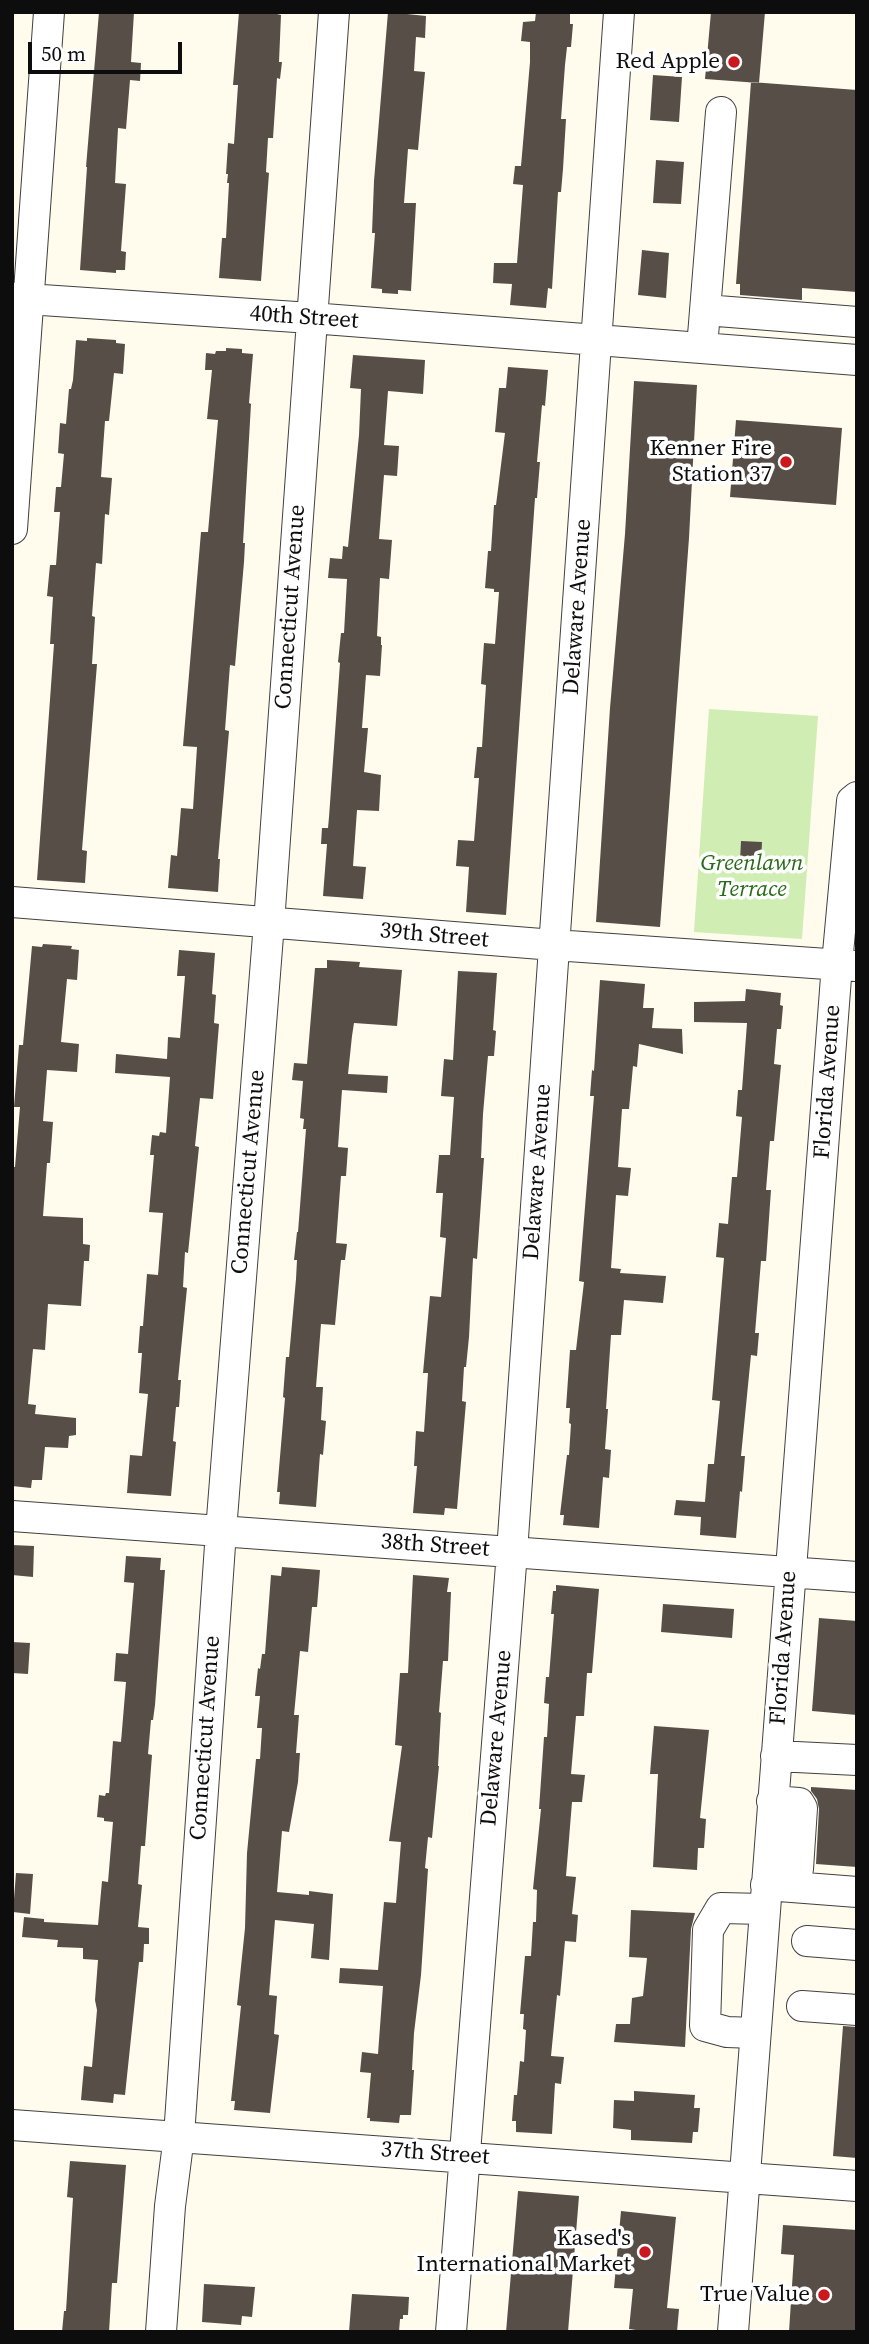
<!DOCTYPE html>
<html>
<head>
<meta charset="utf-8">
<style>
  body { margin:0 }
  #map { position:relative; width:869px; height:2344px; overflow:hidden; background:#fffced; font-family:"Source Serif 4",serif }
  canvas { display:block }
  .frame { position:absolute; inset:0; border:14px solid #0d0d0d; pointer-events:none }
  .scale { position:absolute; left:28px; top:42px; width:154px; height:32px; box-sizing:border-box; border:4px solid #0d0d0d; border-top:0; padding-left:9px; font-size:21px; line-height:24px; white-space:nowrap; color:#0d0d0d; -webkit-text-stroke:5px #fff; paint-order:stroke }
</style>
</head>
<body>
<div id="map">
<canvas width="869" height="2344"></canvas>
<div class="frame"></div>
<div class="scale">50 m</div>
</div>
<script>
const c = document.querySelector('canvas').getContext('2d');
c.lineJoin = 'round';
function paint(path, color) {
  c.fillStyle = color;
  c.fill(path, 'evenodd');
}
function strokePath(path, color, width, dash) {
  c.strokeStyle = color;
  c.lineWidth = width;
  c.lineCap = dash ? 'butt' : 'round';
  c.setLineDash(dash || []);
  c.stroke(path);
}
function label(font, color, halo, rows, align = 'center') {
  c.font = font + ' "Source Serif 4",serif';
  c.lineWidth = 7;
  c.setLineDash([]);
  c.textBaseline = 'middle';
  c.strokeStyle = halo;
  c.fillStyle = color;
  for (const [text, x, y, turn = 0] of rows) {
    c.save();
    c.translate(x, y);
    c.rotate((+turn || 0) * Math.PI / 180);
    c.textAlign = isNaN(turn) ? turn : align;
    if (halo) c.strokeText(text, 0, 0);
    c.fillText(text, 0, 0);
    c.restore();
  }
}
paint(new Path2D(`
  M709,709l109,7 -16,223 -108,-7z`), '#d0edb3');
paint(new Path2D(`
  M99,12h35l-3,50 10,1 -1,18 -10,-1 -4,49 -8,-1 -3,55 11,1 -5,67 5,1 -1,18h-9v3l-36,-3 7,-103h-1z
  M239,12h38v2l4,1 -2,47h3l-2,17 -3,-1 -4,60h-5l-2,34 3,1 -8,108 -42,-3 3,-40h4l3,-55h-2l1,-9h-2l2,-31 6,1 4,-59h-5z
  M388,12l38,4 -1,22 -9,-1 -2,34 11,1 -7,78 -10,-1 -4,54h12l-5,88 -13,-1v4l-16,-1v-4l-11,-1 4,-55h-3l2,-52z
  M536,12h34v12h3l-2,23h-4l-2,18 -4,54h5l-3,50 -2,23h-3l-6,97 -4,-1 -2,20 -36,-3 2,-21 -19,-1 1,-20h23l6,-78 -10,-1 2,-18h6l9,-104v-20l-9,-1 2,-19 12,-1z
  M711,12h54l-6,71 -54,-4z
  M653,75l29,2 -3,45 -29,-2z
  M751,82l106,8v202l-55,-4v12l-62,-5v-11h-4z
  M656,160l28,2 -3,42 -28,-1z
  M642,250l27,3 -3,45 -28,-3z
  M87,338l29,2v3l9,1 -2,30 -9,-1 -5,48h-4l-4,56 11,1 -3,37 -4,-1 -3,50 -6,-1 -4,53 3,1 -3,47h5l-15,186 5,1 -2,32 -48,-3 17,-236h-4l3,-47 -6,-1 3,-31h6l4,-53h-6l2,-25h5l3,-33 -6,-1 2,-30 6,1 3,-35h2l2,-9 3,-40 11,1z
  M226,348l16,1v4l11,1 -4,49 2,1 -8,139h2l-1,19 -9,104 -5,-1 -5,65 4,1 -11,128h2l-2,33 -50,-4 3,-33 6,1 4,-48 12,1 4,-62 -14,-1 18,-214h7l10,-112 -11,-1 5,-49h-7l1,-17 9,1 1,-3h10z
  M353,355l72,5 -2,34 -35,-3 -4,54 15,1 -2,30 -13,-1 -5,64 13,1 -3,39 -9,-1 -3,58 4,1v8h1l-2,31 -14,-1 -4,53h6l-4,44 17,3 -2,36 -22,-1 -4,56 13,1 -3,32 -40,-3 4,-52h-6l1,-16h6l1,-11 11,-154 -2,-1 3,-29h3l3,-54 -19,-1 2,-20 12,1 1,-13 5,1 11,-112 2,-46 -11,-1z
  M508,367l40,3 -3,36 -3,-1 -5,57h3l-3,36h-2l-29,417 -40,-3 3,-45 -13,-1 2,-26 16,1 5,-63h-5l3,-31h5l4,-62 -5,-1 3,-41 11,1 4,-52h-5v-3l-9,-1 3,-37h3l3,-46h2l9,-72 -10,-1 4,-44h7z
  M634,381l63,4 -8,153 -29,389 -64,-5 14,-214 15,-174z
  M736,420l106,8 -6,77 -106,-8z
  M741,841l21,1 -1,20 -21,-1z
  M43,944l29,2 -1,3 8,1 -2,30 -10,-1 -6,63 18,2 -2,28 -30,-2 -4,51 10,1 -3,41h-3l-4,53 40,2v26l7,1 -1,16h-5l-3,45 -33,-2 -3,46 -12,-1 -5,55 8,1 -1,9 41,4v17l-7,1 -1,12 -23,-1 -3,33h-10l-1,8 -19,-2v-319h3l5,-60h-6l5,-62h4l9,-99 10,1z
  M179,950l36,3 -3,41 4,1 -2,28 5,1 -6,75 -13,-1 -5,48 4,1 -11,106 -3,-1 -2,35 4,1 -9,92h3l-2,27h-3l-3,34 3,1 -5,54 -44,-3 3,-38 12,1 6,-62 -9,-1 3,-40h-4l2,-27h3l4,-52 11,1 5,-62 -14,-1 5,-57h-4l2,-20 7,1 1,-4 6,1 4,-56 -55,-4 1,-19 51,5 1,-22 12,1 5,-62h-8z
  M327,960l33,2 -1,5 43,3 -5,56 -43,-3 -2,13 -4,38 40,2 -1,17 -45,-3 -4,57 10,1 -2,28h-5l-5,67 11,1 -2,16h-4l-6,65 -14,-1 -5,63h7l-2,33 5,1 -3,34 -3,-1 -4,53 -37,-3 1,-12h-3l8,-94 -2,-1 3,-40h3l7,-78 1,-19h-3l3,-28h1l8,-103h-3l1,-10 -4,-1 3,-37 -11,-1 2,-17 13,1 8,-96h12z
  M458,971l39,2 -4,57 3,1 -2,25h-6l-5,58 -2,44h3l-7,101 -4,-1 -4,79 -3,30h-2l-2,34 4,1 -9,107 -12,-1 -1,7 -31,-2 4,-47h-3l2,-35 8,1 4,-59h-5l7,-77 11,1 5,-59 -6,-1 3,-44h-7l3,-38h11l4,-58 -13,-1 3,-37 9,1z
  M600,980l45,4 -2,24h11l-2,20 30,1 1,25 -44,-10 -2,23 -4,-1 -4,43h-7l-4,58 13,1 -3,28 -12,-1 -5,73 10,1 -1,4 46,3 -3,27 -39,-3 -3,35h-10l-5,74h2l-3,40 6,1 -2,28 -6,-1 -4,51 -36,-3 1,-10h-4l7,-60h2l2,-31 -2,-1 1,-15h-4l4,-58h6l8,-68 -5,-1 15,-185h-4l2,-26 2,1z
  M746,989l35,4 -1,12 3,1 -2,23h-4l-3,35 7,1 -7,76h-4l-4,49h5l-5,71h-5l-6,72h4l-2,23 -6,-1 -10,101h4l-3,36 -2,-1 -4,47 -36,-3 1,-18 -27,-2 2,-15 29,2 3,-38h6l6,-63 -8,-1 12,-142 -8,-1 3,-34 9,1 4,-47h5l5,-60 -6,-1 2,-26h4l5,-67 -53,-1v-20l51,-1z
  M12,1545l22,1 -1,31 -21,-2z
  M126,1556l35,2 -1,12h5l-10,135 -2,15h-2l-3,34 4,1 -7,91h-4l-3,38 4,1 -4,42 11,1v16h-5l-1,18h-4l-14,133 -11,-1 -1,9 -32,-3 3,-34 8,1 5,-57 -2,-10 3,-40 -15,-1v-11l-26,-1 1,-7 -36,-3 2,-20 20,2v3l54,3 4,-44 6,1 5,-60 -9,-1v-3l-7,-1 2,-22 6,1 1,-3h3l4,-52 8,1 5,-60 -12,-1 2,-28 12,1 6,-71 -10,-1z
  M282,1567l38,3 -3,37h-5l-4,45 -8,-1 -6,64h5l-3,38h4l-2,29 -9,50 -7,-1 -5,61 32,3v-4l24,3 -4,66 -18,-2 3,-34 -39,-4 -6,75 8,1 -3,38 5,1 -9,78 -36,-3 1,-9h-4l10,-95 -4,-1 8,-77 2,-75 9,-94h4l2,-31h-5l3,-32h-5l3,-28 2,1 2,-15h3l6,-79 10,1z
  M413,1575l36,3 -2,14h4l-3,69h-5l-4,51 2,1 -3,53h1l-7,72 -4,-1 -3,31 3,1 -7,106 -7,58 -2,37h2l-3,45h-11l-1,8 -29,-2v-3h-3l4,-45 -11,-1 2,-20 16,2 5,-68 -44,-3 1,-15 38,2 6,-68 12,1 5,-61 -12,-1 13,-95 -7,-1 5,-72h8z
  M556,1585l43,4 -7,84h-5l-3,43h-8l-5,58 14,1 -3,27h-10l-6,74 10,1 -4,37 6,1 -2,27 -11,-1 -5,55 -3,-1 -6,61 13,1 -3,27 -6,-1 -3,51 -36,-2v-11h-4l2,-26h3l3,-34 4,1 2,-32 -3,-1 1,-15h-4l5,-58h6l2,-34h3l1,-32 -4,-1 8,-80h-2l5,-72h3l2,-33 -5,-1 2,-26h3l5,-63h-3l2,-23h3z
  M663,1604l71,5 -2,29 -71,-6z
  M819,1618l38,3v94l-45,-4z
  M12,1642l18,1 -2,31 -16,-1z
  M654,1726l55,4 -9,88 6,1 -2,29h-6l-1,22 -44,-3 5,-93h-8z
  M811,1787l46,3v77l-41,-3 3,-55 -2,-10 -6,-8z
  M16,1873l17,1 -3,40 -17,-2z
  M631,1910l64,3 -4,16 -6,118 -71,-5 2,-18h14l2,-26 11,-2 4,-38 -18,-1z
  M843,2026l14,1v131l-24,-2z
  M634,2091l61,4 -1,13h6l-2,24h-5l-1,11 -61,-3v-10l-18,-2 1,-28 20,1z
  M70,2161l56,4 -9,118h-5l-3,49h-47l2,-21h2l7,-113 -6,-1z
  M518,2191l61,5 -11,136h-62z
  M621,2211l55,6 -9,91 12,1 -2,23h-42l1,-2 -7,-1 4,-40 -19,-1z
  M783,2225l74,5v102h-68l5,-77 -13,-1z
  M204,2284l51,3 -3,30 -10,-1 -1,9 -39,-3z
  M352,2294l57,3 -1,18h-5v4h-3l-1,13h-50z`), '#574e48');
const minor = new Path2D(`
  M12,298l299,20 546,42
  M705,310l152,12
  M702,348l19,-236
  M12,529l37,-517
  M12,902l542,43 302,21
  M12,1516l845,61
  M776,1756l81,4
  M772,1801l27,2 3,5 -4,61
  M766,1885l91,7
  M807,1941l50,4
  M802,2006l55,4
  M755,2033l-28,-1 -22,-6 3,-96 13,-22 43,1
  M12,2125l845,61
  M161,2332l9,-126 9,-70 42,-605 48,-608 65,-911
  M451,2332l61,-780 107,-1540
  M733,2332l104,-1368 15,-163 5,-4`);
strokePath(minor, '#404040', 32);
strokePath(minor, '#fff', 30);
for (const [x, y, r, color] of [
  [734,62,7,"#ca181e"],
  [786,462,7,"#ca181e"],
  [645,2252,7,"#ca181e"],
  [824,2295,7,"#ca181e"]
]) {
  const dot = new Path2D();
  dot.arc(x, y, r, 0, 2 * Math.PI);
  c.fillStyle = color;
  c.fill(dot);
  strokePath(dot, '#fff', 2.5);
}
label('23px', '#0d0d0d', '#fff', [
  ["Red Apple",720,62],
  ["Kenner Fire",772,449],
  ["Station 37",772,475],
  ["Kased's",631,2239],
  ["International Market",631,2265],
  ["True Value",810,2295]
], 'right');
label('23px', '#0d0d0d', '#fff', [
  ["40th Street",304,318,4],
  ["Connecticut Avenue",291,607,-86],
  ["Delaware Avenue",578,607,-86],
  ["39th Street",434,936,5],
  ["Florida Avenue",828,1082,-86],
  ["Connecticut Avenue",249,1172,-85],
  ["Delaware Avenue",538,1172,-86],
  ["38th Street",435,1546,4],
  ["Florida Avenue",784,1648,-86],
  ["Connecticut Avenue",206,1738,-86],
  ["Delaware Avenue",497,1738,-85],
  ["37th Street",435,2154,4]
]);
label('italic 23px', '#276b17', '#fff', [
  ["Greenlawn",752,864],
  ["Terrace",752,890]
]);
</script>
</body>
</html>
